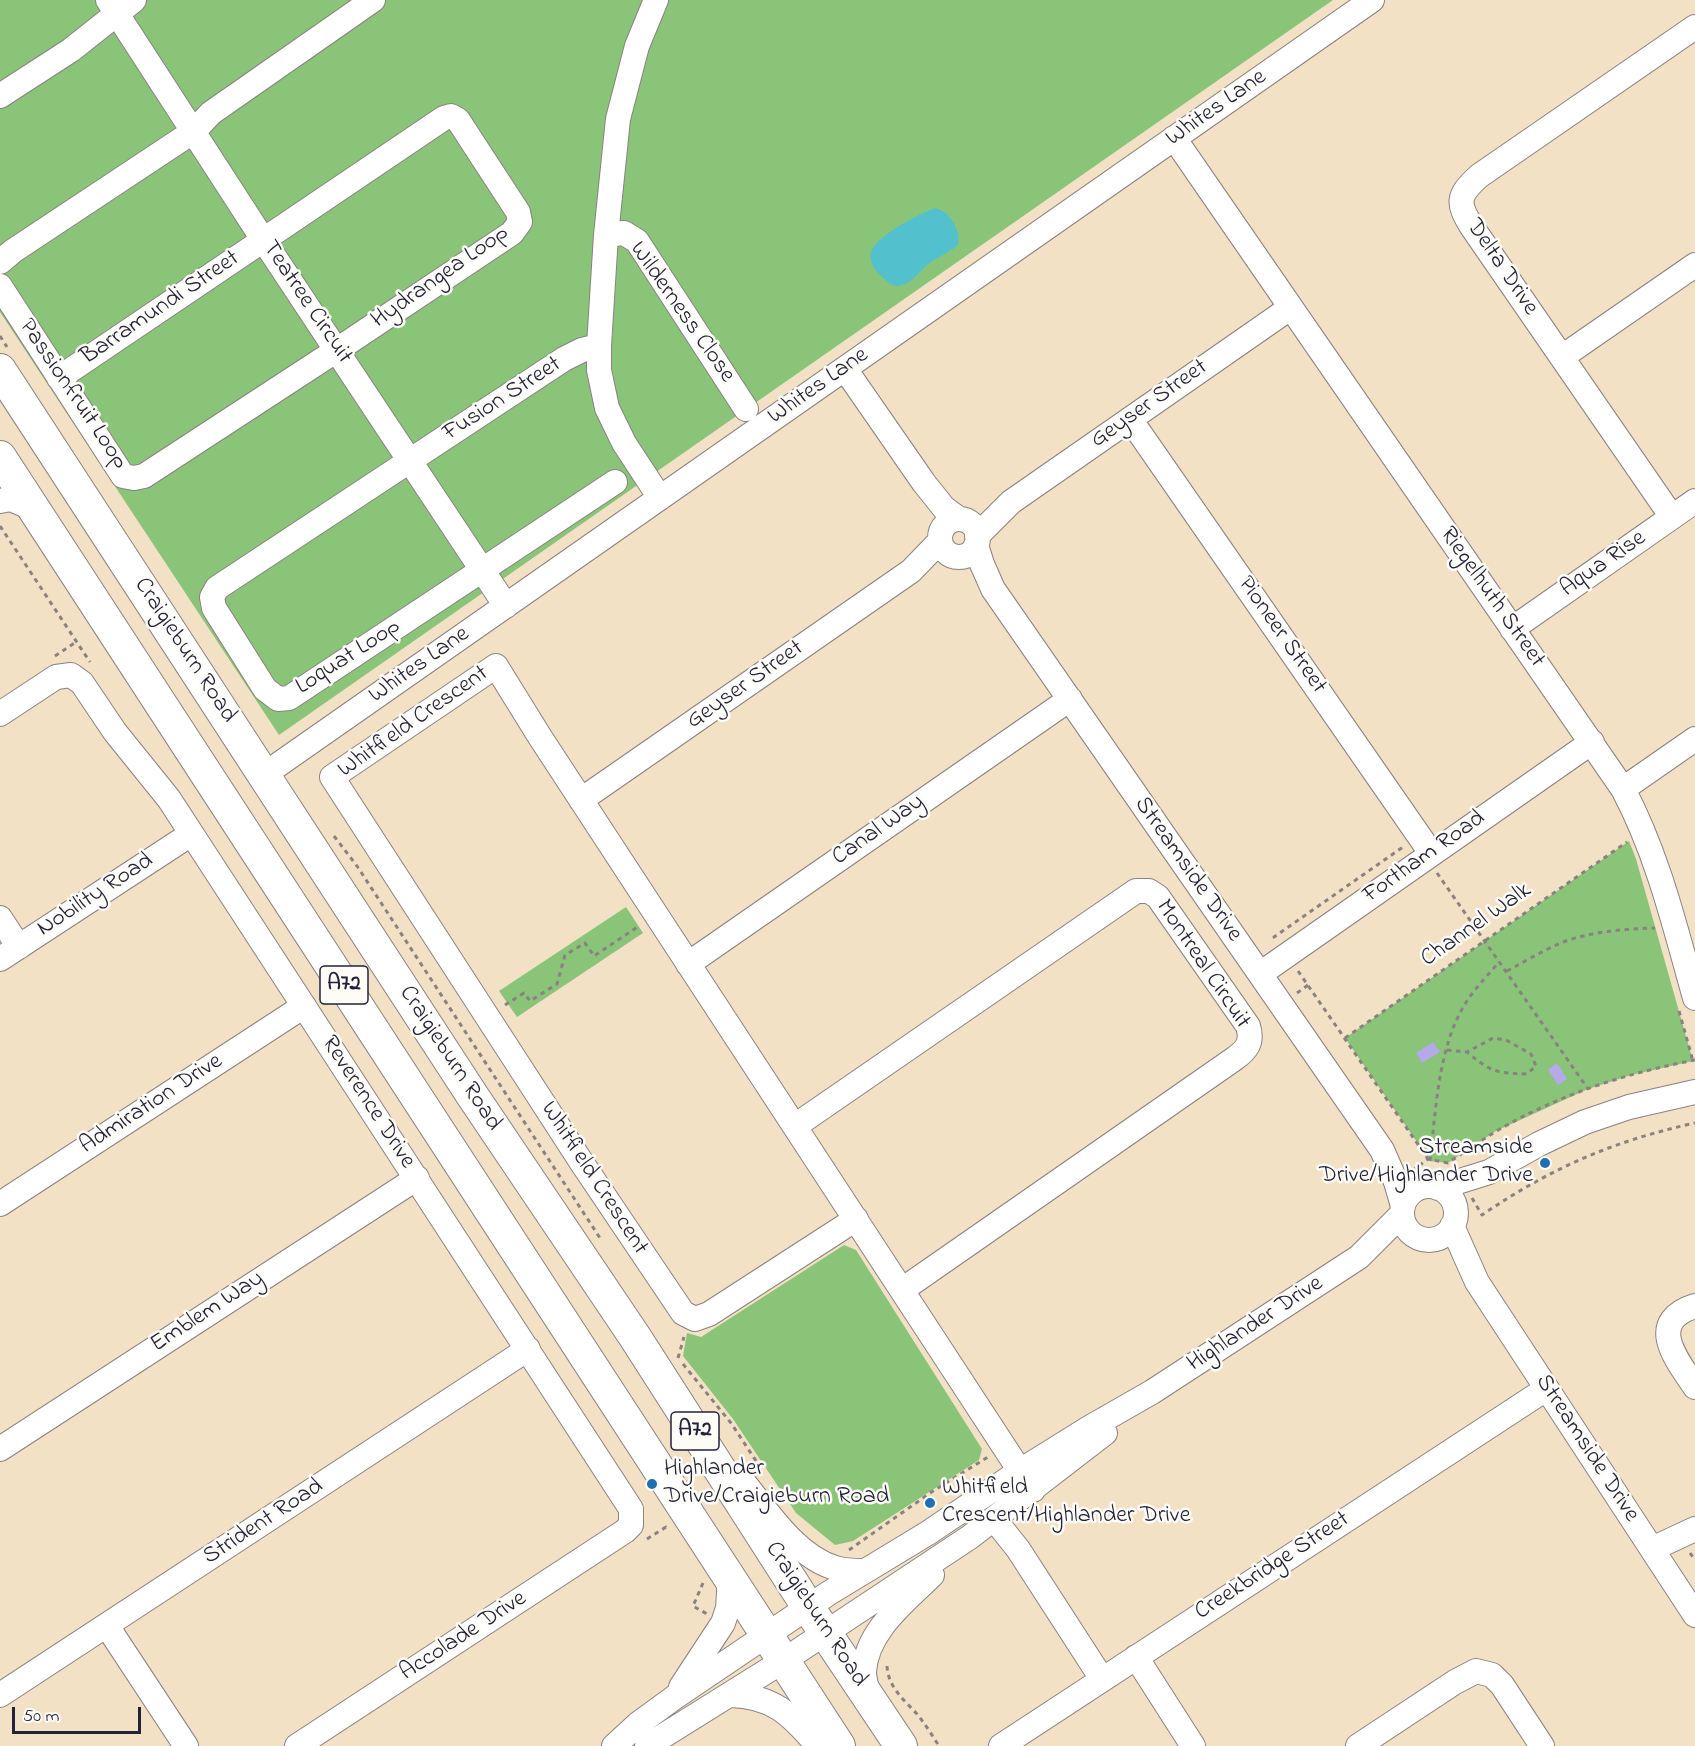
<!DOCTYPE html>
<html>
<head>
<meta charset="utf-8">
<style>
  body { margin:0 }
  #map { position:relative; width:1695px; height:1746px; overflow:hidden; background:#f3e1c6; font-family:"Indie Flower",sans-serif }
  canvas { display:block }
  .scale { position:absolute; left:12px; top:1707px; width:129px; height:27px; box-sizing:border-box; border:3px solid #22223b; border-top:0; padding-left:8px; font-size:18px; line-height:21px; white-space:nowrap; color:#22223b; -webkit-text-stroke:4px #fdfcf7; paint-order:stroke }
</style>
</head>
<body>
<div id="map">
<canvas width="1695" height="1746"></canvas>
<div class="scale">50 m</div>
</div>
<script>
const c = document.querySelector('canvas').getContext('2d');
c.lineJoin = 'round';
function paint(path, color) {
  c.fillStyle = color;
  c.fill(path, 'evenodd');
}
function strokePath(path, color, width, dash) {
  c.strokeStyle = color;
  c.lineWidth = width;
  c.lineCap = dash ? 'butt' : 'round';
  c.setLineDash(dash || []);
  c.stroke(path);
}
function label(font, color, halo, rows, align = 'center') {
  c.font = font + ' "Indie Flower",sans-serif';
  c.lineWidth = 5;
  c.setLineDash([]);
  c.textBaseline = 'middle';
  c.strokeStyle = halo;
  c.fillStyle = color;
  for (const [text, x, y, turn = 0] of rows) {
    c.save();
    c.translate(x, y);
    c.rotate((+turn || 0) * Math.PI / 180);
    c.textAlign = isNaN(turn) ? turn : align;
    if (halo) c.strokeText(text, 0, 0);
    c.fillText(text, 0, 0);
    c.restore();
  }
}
paint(new Path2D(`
  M0,0h1333l-1054,735 -279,-423z
  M1629,841l7,18 57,202 -62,14 -43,14 -92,42 -48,32 -18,-2 -85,-123z
  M626,907l17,26 -126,84 -18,-26z
  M844,1245l12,5 126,199 -3,11 -126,81 -18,4 -39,-32 -63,-94 -50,-63 4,-23 14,4z`), '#8ac478');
paint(new Path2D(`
  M935,208c15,3 26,22 23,37 -8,7 -18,11 -27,17 -12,8 -18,23 -34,24 -7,0 -14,-9 -19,-13 -5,-5 -9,-14 -7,-21 5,-16 49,-39 64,-44z`), '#53c0cd');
paint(new Path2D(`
  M1433,1042l7,10 -18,11 -6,-10z
  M1557,1063l10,16 -9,6 -10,-15z`), '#b5a8eb');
const minor = new Path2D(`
  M108,0l156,241 242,365
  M656,0l-19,46 -19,73 -12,116 -7,111v24l8,38 17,35 36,55
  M0,96l71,-46 63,-50
  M1174,138l449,651c35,66 52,138 72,209
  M606,235l18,-2 13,8 109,168
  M0,262l13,-11 181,-120 17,-18 162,-113
  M0,286l123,190 11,2 10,-2 193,-126 175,-117 8,-11 -2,-10 -60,-92 -7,-4 -7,2 -385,260
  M599,346l-17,4 -18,9 -347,229 -5,9 2,11 51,81 13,10 11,-1 326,-216
  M1562,357l133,-92
  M845,369l79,114 20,25 15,11
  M1130,419l301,434
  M0,501l11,-2 23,10
  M1672,517l-200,-290c-15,-24 -15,-31 7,-51l216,-149
  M940 538a19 19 0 1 1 38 0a19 19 0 1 1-38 0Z
  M977,536l34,-34 279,-194
  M976,545l6,19 11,25 389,561 14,32 7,24
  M1512,629l183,-128
  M0,714l56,-37 15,-2 11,8 33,49 54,67 462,710v16l-6,6 -328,215
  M265,774l1107,-774
  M1623,789l72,-50
  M581,800l330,-229 29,-30
  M0,918l19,29
  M0,959l191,-125
  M688,964l382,-265
  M1260,974l332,-232
  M795,1126l341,-235h13l9,6 90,129c5,16 -1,24 -14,33l-332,231
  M1402 1213a27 27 0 1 1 54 0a27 27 0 1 1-54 0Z
  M1438,1188l51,-16 50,-28 46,-22 44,-15 66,-15
  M0,1204l304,-198
  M856,1219l-147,95 -14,5 -12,-6 -101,-150 -250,-386 164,-111 44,71 480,734 13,19
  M1452,1226l25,56 218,333
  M1695,1306c-50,16 -18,54 0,81
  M0,1449l417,-271
  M737,1474c27,32 57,82 98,94 9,3 19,3 28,3
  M994,1519l24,30 84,130
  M1652,1549l43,-20
  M107,1626l79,120
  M1136,1657l57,89
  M681,1687l42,-64 5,-15 2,-31
  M0,1695l528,-346
  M730,1695c43,1 61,19 88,51
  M868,1695c-1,-7 -4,-16 -4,-23 2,-41 41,-70 68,-97
  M614,1746l24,-22 37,-27 154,-104 99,-60 92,-62 69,-43 63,-36 207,-135 43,-43
  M647,1746l136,-85 187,-124 135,-104
  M1001,1746l545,-357
  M1358,1746l97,-64 21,-11 16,4 10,10 40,61`);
const major = new Path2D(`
  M0,370l472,725 163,242 173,270 93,139
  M0,457l839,1289`);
strokePath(minor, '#8a8280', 26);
strokePath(major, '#8a8280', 34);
strokePath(new Path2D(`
  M0,336l7,11
  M0,526l90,136
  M55,656l21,-14
  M334,836l23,30 243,372
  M1437,873l151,216
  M1275,938l-1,-1 129,-90
  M1298,971l130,188
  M1507,971c19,-10 38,-22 59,-30 29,-10 60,-12 89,-13
  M1297,993l11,-8
  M505,1005l19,-12 6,8 27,-17 8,-29 20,-12 9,13 45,-30
  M1679,1011l14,50
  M1345,1038l282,-196
  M1447,1050l20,2 26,-14 13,2 25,14 5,12 -9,8c-31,-1 -36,-2 -60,-22
  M1430,1161c6,-52 8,-119 39,-163 9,-13 20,-24 30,-36
  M1412,1171l16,-12 20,4c16,-11 31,-21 47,-31 60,-36 131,-59 200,-72
  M1472,1198l10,17c69,-47 131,-74 213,-92
  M678,1358l6,-21
  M683,1364l48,59 29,44
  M647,1539l19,-12 2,3
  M849,1550l84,-59 55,-34
  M1690,1553l5,7
  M703,1583l-10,23 14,8
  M887,1666c1,21 17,34 30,48 8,10 15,21 22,32`), '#8a8280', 3, [4.5, 4.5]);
strokePath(minor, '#fff', 24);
strokePath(major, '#fff', 32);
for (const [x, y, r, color] of [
  [1545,1163,6,"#1f6fb2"],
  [652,1484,6,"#1f6fb2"],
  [930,1503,6,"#1f6fb2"]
]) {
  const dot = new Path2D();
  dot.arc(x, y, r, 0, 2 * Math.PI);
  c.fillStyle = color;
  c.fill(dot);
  strokePath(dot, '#fdfcf7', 2);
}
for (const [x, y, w] of [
  [344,985,48],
  [695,1431,48]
]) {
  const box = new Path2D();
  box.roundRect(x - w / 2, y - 19, w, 38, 4.5);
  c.fillStyle = '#fdfcf7';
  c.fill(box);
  strokePath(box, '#22223b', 1.5);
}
label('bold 22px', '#22223b', null, [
  ["A72",344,985],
  ["A72",695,1431]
]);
label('24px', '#22223b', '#fdfcf7', [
  ["Whites Lane",1217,109,-35],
  ["Delta Drive",1501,268,56],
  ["Hydrangea Loop",441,278,-35],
  ["Teatree Circuit",306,303,56],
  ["Barramundi Street",161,309,-34],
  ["Wilderness Close",681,313,55],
  ["Whites Lane",819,387,-35],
  ["Passionfruit Loop",72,395,56],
  ["Fusion Street",503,400,-33],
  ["Geyser Street",1150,405,-35],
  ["Aqua Rise",1604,565,-35],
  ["Riegelhuth Street",1491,598,55],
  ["Pioneer Street",1281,636,55],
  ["Craigieburn Road",184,651,57],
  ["Loquat Loop",349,658,-33],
  ["Whites Lane",420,666,-35],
  ["Geyser Street",746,686,-35],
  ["Whitfield Crescent",414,723,-35],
  ["Canal Way",879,831,-35],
  ["Fortham Road",1425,858,-35],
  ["Streamside Drive",1187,870,55],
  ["Nobility Road",96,896,-33],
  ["Channel Walk",1477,926,-35],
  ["Montreal Circuit",1202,965,56],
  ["Craigieburn Road",449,1059,57],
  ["Reverence Drive",367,1103,57],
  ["Admiration Drive",152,1105,-33],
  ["Whitfield Crescent",593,1179,57],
  ["Emblem Way",208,1313,-33],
  ["Highlander Drive",1256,1325,-33],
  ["Streamside Drive",1586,1449,57],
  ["Strident Road",264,1523,-33],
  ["Creekbridge Street",1273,1567,-33],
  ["Craigieburn Road",815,1615,57],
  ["Accolade Drive",464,1637,-33]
]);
label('24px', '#22223b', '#fdfcf7', [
  ["Streamside",1533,1149,"right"],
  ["Drive/Highlander Drive",1533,1177,"right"],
  ["Highlander",664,1470],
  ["Drive/Craigieburn Road",664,1498],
  ["Whitfield",942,1489],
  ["Crescent/Highlander Drive",942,1517]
], 'left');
</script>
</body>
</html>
